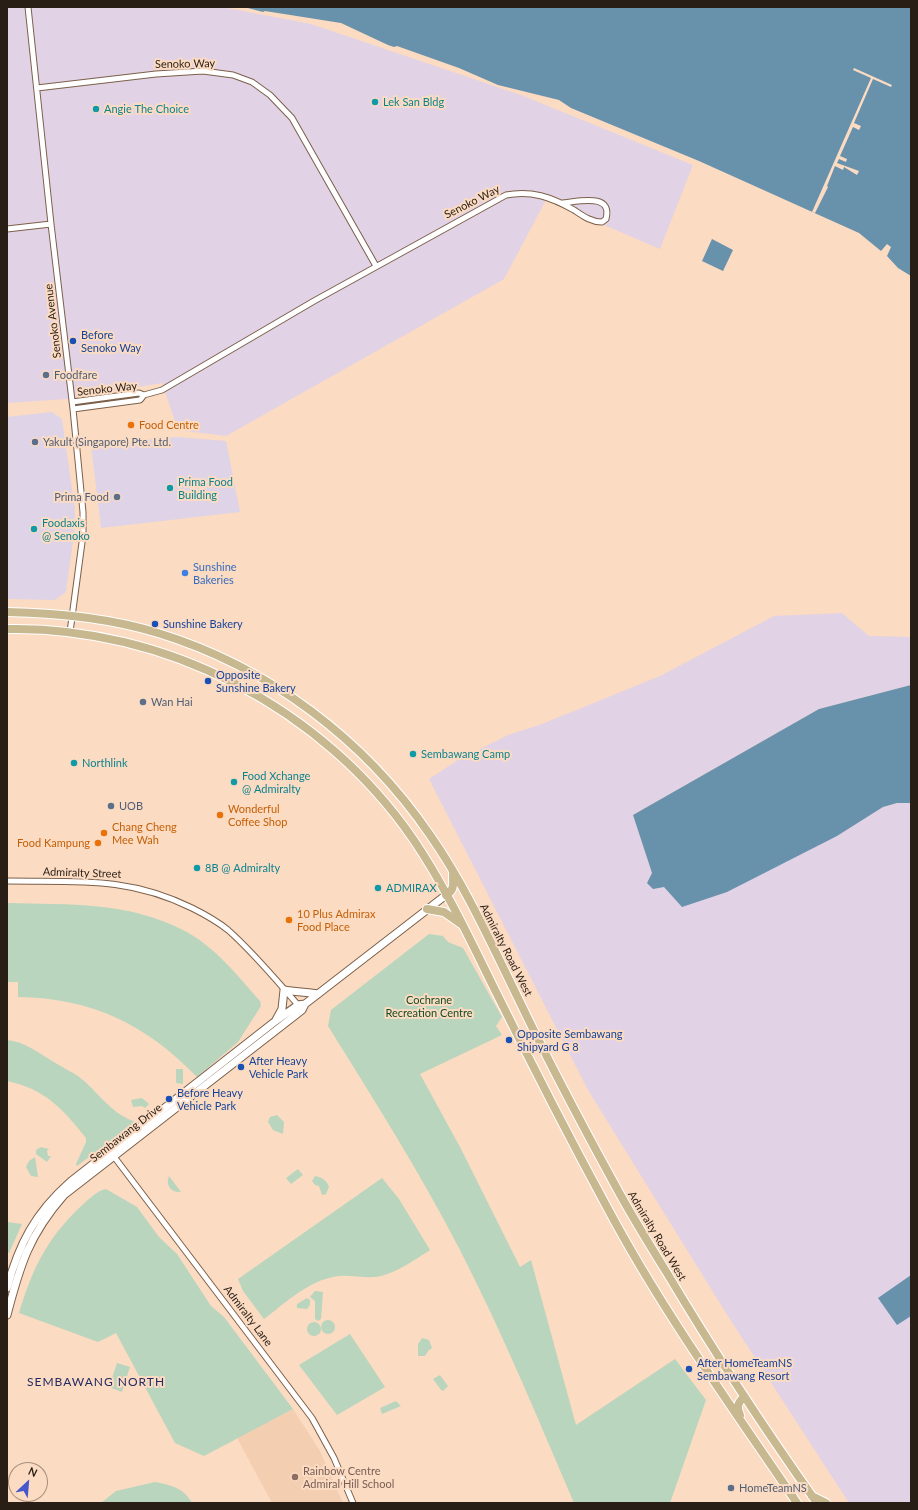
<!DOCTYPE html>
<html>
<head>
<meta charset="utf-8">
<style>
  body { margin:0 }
  #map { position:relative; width:918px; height:1510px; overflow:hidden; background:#fbdbc2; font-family:Lato,sans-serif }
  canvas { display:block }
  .frame { position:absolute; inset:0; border:8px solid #291e15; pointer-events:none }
  .north { position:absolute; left:8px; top:1462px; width:40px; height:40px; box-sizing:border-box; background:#fbdbc2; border:1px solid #a78f7d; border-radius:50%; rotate:26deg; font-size:11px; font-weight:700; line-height:16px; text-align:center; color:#291e15 }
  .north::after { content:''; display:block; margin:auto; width:14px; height:18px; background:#4857cc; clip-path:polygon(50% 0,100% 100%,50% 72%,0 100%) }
</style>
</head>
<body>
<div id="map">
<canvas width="918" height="1510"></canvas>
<div class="frame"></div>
<div class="north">N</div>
</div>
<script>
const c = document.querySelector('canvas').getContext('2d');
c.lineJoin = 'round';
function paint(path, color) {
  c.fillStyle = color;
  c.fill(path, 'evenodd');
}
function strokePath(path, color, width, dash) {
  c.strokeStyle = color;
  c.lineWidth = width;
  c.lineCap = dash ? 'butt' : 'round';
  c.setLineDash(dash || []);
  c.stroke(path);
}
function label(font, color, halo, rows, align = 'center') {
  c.font = font + ' Lato,sans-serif';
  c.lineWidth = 4;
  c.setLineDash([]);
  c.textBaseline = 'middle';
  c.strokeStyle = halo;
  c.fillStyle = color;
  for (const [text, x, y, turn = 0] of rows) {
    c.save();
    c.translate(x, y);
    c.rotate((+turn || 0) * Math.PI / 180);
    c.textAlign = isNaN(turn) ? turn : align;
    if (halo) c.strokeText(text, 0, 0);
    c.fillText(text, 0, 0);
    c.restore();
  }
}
paint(new Path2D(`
  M52,412l10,7 13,91v16l-9,66 -11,8 -48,-1v-182z
  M177,437l49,4 14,71 -139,16 -10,-83z`), '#dfd3e7');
paint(new Path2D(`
  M7,7h215l89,17 210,71 172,70 -33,84 -114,-49 -42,79 -278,157 -48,-6 -16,-47 -95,16 -60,4z
  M842,613l27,23 42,1v48l-92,24 -186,106 19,58 185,-37 46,-29 14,-4h14v700h-62l-123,-190 -138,-223 -159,-311 29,-19 50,-25 34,-11 118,-48 114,-60z`), '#e1d2e5');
paint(new Path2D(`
  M293,1409l27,42 23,52h-71l-35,-65z`), '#f4ceb1');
paint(new Path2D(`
  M7,903c63,2 120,-2 178,28 30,16 53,45 75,70l1,5 -23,36 -41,35c-51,-53 -106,-79 -179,-80v-15h-11z
  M429,934l14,2 5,6 15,6 39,69 -6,9 6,9 -82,39 40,73 60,120 11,-7 45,165 99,-66 31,41 -36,103h-96c-36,-84 -71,-169 -113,-251 -40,-78 -87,-152 -133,-226l3,-16z
  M7,1040c19,2 31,13 47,22 9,6 21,11 29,18 17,15 30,35 53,42l-59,44 -1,-2 10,-22v-4c-24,-30 -41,-49 -79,-57z
  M176,1069h7v15l-7,-1z
  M142,1098l7,6 -4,4 -3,-2 -9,1 -2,-7z
  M277,1115l7,7 -1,12 -10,-4 -5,-8 2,-5z
  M41,1147l8,2 -2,2 1,5h3l-4,6 -11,-8v-4z
  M35,1157l3,20 -7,-1 -5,-9 3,-6z
  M298,1169l5,6 -12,9 -5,-6z
  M169,1176l12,16c-10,1 -16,-7 -12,-16z
  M315,1176c6,1 12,4 14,11l-3,7 -4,1 -3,-9 -4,-1 -3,-4z
  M382,1178l17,21 31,51c-16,10 -36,25 -55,27 -16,1 -31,-4 -46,1 -24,6 -45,26 -65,41l-21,-28 -5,-12z
  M106,1189l31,18 22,30 18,17 34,52 13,11 69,92 -89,47 -29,-13 -59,-110 -18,9 -79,-29c13,-43 27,-73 60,-105 8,-7 17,-17 27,-19z
  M7,1222l15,2 -13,29 -2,-1z
  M315,1291l8,1 -2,27 -3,2 -3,-2v-18l-5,-4z
  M307,1298l3,2v5l-3,4 -10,-1v-4z
  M321 1327a7 7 0 1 1 14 0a7 7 0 1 1-14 0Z
  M307 1329a7 7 0 1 1 14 0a7 7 0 1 1-14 0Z
  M350,1334l35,53 -48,28 -38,-50z
  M422,1338l7,2 3,8 -3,2 -4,6h-7v-12z
  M117,1363l13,4 -8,25 -13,-5z
  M440,1375l8,11 -5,5 -2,-1 -8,-11z
  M396,1401l5,5 -19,8 -2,-6z
  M155,1482c16,3 29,6 37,21h-91l15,-12z`), '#b9d5bd');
paint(new Path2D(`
  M244,7h667v269l-13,-8 -11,-12 4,-9 -4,-3 -6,7 -22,-18 -160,-72 -128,-53 -12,-8 -61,-15 -39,-17 -62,-22 -3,1 -6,-2 -47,-22 -76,-12 -2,1z
  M712,239l21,11 -10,21 -21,-10z
  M911,685v118h-14l-14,4 -46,29 -110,56 -45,15 -18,-20 -11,2 -6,-6 5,-10 -19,-58 186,-106z
  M911,1275v41l-14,9 -19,-27z`), '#6891ac');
paint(new Path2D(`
  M854,68l38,17 -1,2 -18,-8 -19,44 7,3 -2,4 -6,-3 -13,29 7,3 -1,3 -7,-3 -2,4 22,8 -2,4 -13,-8 -1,3 -8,-4 -8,20 1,1 -13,26 -3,-1 59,-134 -18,-8z`), '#fbdbc2');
const minor = new Path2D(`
  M28,7l23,217 22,185 10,103v23l-13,97
  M37,88l119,-14 47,-3 30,4 19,7 18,13 22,23 84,148
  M7,229l44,-5
  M72,402l67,-9 5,2
  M73,409l67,-9 4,-5 18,-5 152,-89 192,-106c25,-5 45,2 68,15 9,6 17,12 28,12l4,-3c7,-27 -29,-17 -45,-16
  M7,881c69,1 121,-5 185,27 12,6 25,13 36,22 26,23 48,50 71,76
  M112,1154l200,264 22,40 19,45`);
const secondary = new Path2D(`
  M276,1020l6,-11 2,-19c12,2 22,2 34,4
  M7,1288c12,-44 28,-75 63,-106l203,-159 25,-18 7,-1 141,-109
  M7,1315c13,-50 22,-80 57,-120l233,-181 5,-4 3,-6`);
const primary = new Path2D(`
  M7,612c51,1 103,6 151,21 111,34 207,107 272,202 34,48 62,110 88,163 30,63 63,125 97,187 16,30 34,59 52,88 47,79 97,155 150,230
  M7,629c158,-3 316,79 406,210 34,50 59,105 86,159 35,71 71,141 109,211 55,103 124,198 189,294
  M446,895c9,-5 7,-11 7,-21
  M427,909l17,3 17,12
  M740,1415c-4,-8 -2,-13 4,-18
  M812,1496l14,7`);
strokePath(minor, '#7c604a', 7);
strokePath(secondary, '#7c604a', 9);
strokePath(primary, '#fff', 10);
strokePath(minor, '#fff', 5);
strokePath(secondary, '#fff', 7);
strokePath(primary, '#c8b890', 8);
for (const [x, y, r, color] of [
  [375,102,4,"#0f9aa8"],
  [96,109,4,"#0f9aa8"],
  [73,341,4,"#1a4fb4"],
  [46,375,4,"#5c6f8a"],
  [131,425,4,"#e8710a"],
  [35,442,4,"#5c6f8a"],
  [170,488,4,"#0f9aa8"],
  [117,497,4,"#5c6f8a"],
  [34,529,4,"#0f9aa8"],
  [185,573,4,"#3f7fe0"],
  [155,624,4,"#1a4fb4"],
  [208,681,4,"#1a4fb4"],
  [143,702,4,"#5c6f8a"],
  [413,754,4,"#0f9aa8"],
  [74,763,4,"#0f9aa8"],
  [234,782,4,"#0f9aa8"],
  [111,806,4,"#5c6f8a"],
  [220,815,4,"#e8710a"],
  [104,833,4,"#e8710a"],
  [98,843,4,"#e8710a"],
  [197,868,4,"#0f9aa8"],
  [378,888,4,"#0f9aa8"],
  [289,920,4,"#e8710a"],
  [509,1040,4,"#1a4fb4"],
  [241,1067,4,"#1a4fb4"],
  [169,1099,4,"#1a4fb4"],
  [689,1369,4,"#1a4fb4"],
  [295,1477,4,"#8d6e63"],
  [731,1488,4,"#5c6f8a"]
]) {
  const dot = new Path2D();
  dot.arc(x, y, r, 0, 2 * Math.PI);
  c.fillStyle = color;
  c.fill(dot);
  strokePath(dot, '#fbdbc2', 1.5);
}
label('11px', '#291e15', '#fbdbc2', [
  ["Senoko Way",185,64,-1],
  ["Senoko Way",472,202,-27],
  ["Senoko Avenue",53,321,-97],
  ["Senoko Way",107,389,-6],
  ["Admiralty Street",82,873,2],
  ["Admiralty Road West",506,950,63],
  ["Sembawang Drive",126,1133,-38],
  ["Admiralty Road West",657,1236,59],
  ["Admiralty Lane",248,1316,53]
]);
label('11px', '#0d838f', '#fbdbc2', [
  ["Lek San Bldg",383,102],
  ["Angie The Choice",104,109],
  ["Prima Food",178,482],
  ["Building",178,495],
  ["Foodaxis",42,523],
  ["@ Senoko",42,536],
  ["Sembawang Camp",421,754],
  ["Northlink",82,763],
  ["Food Xchange",242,776],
  ["@ Admiralty",242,789],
  ["8B @ Admiralty",205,868],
  ["ADMIRAX",386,888]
], 'left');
label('11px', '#164399', '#fbdbc2', [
  ["Before",81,335],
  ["Senoko Way",81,348],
  ["Sunshine Bakery",163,624],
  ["Opposite",216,675],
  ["Sunshine Bakery",216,688],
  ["Opposite Sembawang",517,1034],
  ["Shipyard G 8",517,1047],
  ["After Heavy",249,1061],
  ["Vehicle Park",249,1074],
  ["Before Heavy",177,1093],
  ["Vehicle Park",177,1106],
  ["After HomeTeamNS",697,1363],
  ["Sembawang Resort",697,1376]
], 'left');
label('11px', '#4e5e75', '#fbdbc2', [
  ["Foodfare",54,375],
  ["Yakult (Singapore) Pte. Ltd.",43,442],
  ["Prima Food",109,497,"right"],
  ["Wan Hai",151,702],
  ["UOB",119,806],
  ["HomeTeamNS",739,1488]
], 'left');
label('11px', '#c56008', '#fbdbc2', [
  ["Food Centre",139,425],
  ["Wonderful",228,809],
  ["Coffee Shop",228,822],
  ["Chang Cheng",112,827],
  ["Mee Wah",112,840],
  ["Food Kampung",90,843,"right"],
  ["10 Plus Admirax",297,914],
  ["Food Place",297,927]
], 'left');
label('11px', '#366cbe', '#fbdbc2', [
  ["Sunshine",193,567],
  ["Bakeries",193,580]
], 'left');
label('11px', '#114c23', '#fbdbc2', [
  ["Cochrane",429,1000],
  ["Recreation Centre",429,1013]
]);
label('11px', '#785e54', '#fbdbc2', [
  ["Rainbow Centre",303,1471],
  ["Admiral Hill School",303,1484]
], 'left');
c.letterSpacing = '1px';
label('12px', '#232b64', '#fbdbc2', [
  ["SEMBAWANG NORTH",96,1382]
]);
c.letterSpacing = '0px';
</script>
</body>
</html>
